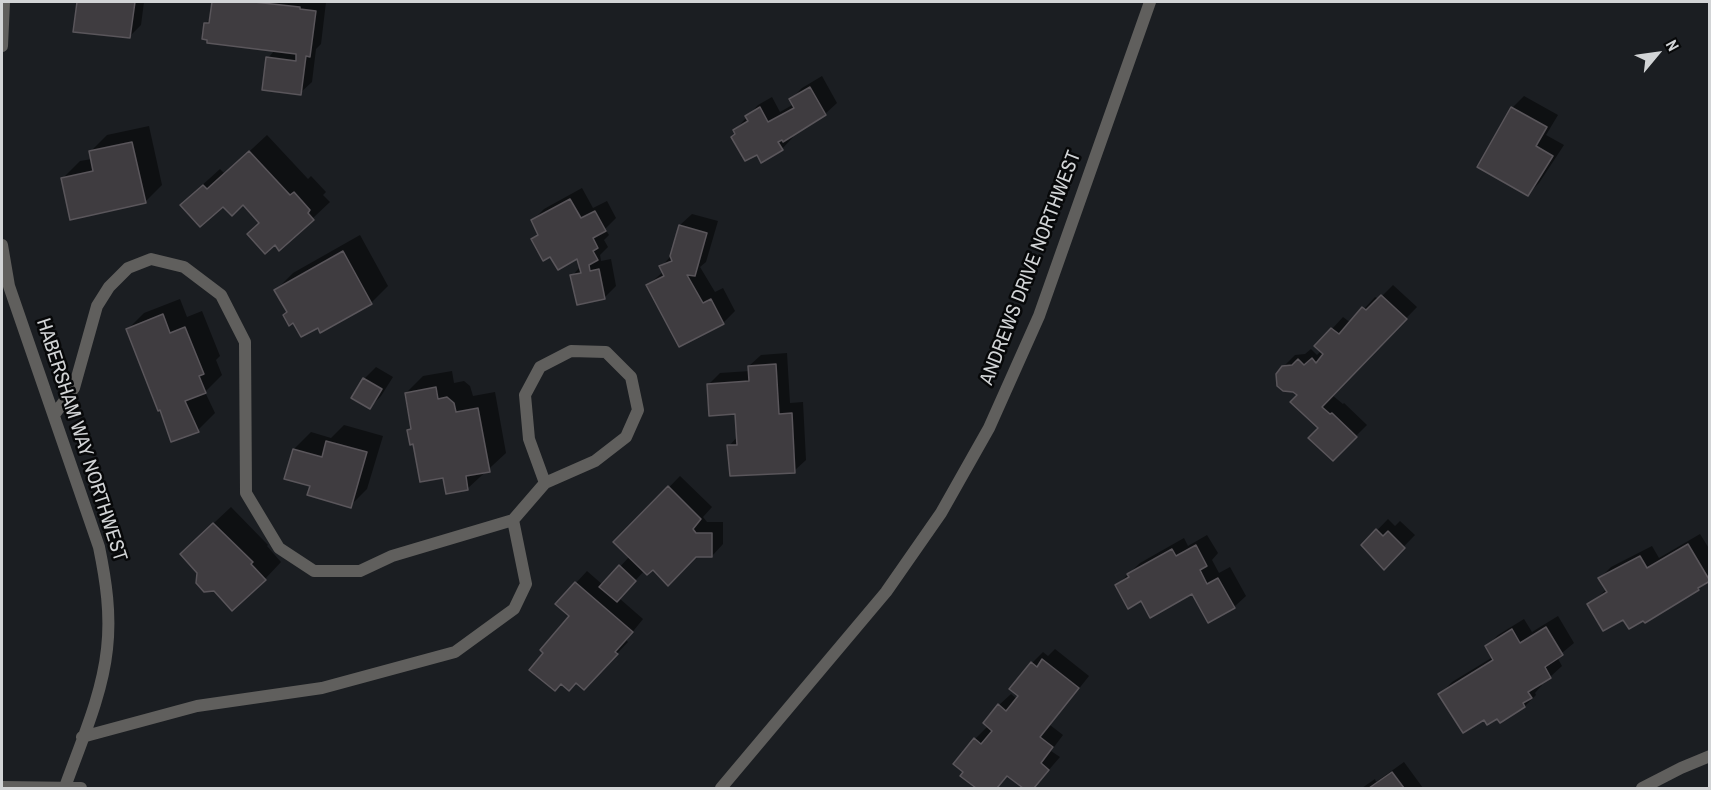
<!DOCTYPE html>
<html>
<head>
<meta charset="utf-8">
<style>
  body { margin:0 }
  #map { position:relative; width:1711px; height:790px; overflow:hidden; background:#1b1e22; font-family:"Archivo Narrow",sans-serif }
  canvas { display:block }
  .frame { position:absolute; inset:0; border:3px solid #d2d4d6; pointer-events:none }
  .north { position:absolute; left:1627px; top:24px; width:60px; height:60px; -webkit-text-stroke:4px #070809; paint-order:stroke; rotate:61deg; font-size:16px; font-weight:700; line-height:24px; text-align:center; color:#d2d4d6 }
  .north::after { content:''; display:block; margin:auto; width:21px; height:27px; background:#d2d4d6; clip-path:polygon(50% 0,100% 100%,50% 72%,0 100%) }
</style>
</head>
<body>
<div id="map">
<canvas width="1711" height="790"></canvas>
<div class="frame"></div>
<div class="north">N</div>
</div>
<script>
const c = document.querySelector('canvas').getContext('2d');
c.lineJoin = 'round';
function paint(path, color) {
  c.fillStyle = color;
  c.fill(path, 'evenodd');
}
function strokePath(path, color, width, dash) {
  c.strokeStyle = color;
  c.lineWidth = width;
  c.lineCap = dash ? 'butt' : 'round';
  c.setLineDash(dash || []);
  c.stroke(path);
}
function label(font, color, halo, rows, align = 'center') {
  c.font = font + ' "Archivo Narrow",sans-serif';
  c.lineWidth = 5;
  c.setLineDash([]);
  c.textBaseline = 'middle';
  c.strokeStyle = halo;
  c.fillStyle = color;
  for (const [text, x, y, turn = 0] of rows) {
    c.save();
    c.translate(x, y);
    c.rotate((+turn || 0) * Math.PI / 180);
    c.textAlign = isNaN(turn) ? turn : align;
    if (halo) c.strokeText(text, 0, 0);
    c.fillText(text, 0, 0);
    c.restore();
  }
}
paint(new Path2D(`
  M78,2h66l-3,23 -11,11 -55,-6z
  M213,2h113l-5,42 -5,5 -4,33 -12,11 -32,-35 7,-8 -69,-27 6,-6z
  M822,76l15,27 -12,11 -33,21 1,2 -11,12 -25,4 -21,-20 -2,-2 24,-26 14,-8 8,15 14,-8 -3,-5 11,-11z
  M1524,96l34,19 -12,20 18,10 -25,38 -11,11 -49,-28 33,-58z
  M149,126l13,59 -17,17 -82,-24 17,-17 12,-2 -2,-7 17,-17z
  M267,135l41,44 3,-3 15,16 -3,3 7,7 -50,47 -37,-46 -44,-15 21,-19 5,5z
  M582,188l11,20 14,-7 9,17 -11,11 4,6 -5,5 4,7 -8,8 1,6 10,-2 5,27 -11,11 -33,-21 9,-10 -3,-10 -27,-1 -18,-16 6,-6 -6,-13 11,-11z
  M692,214l26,7 -12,41 -6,5 15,25 8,-4 12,23 -12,12 -44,22 -31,-60 15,-13 -2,-5 10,-11 9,-31z
  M360,235l28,51 -17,17 -50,28 -3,-5 -42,-36 17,-17z
  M1393,285l24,22 -85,88 11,9 1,-1 23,22 -34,34 -13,-31 -37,-61 12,-12 10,-1 6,-5 6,6 4,-4 11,-22 11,-12 8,6 24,-26 4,2z
  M180,299l7,18 15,-6 18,45 -4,4 6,15 -17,17 10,21 -17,17 -70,-101 16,-16z
  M787,353l3,50 13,-1 3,58 -12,11 -65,-25 9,-10 -1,-23 -29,-28 12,-12 30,-2 -1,-5 12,-11z
  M376,367l17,10 -12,19 -11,11 -6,-28z
  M452,371l2,12 10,-2 6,5 3,10 22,-4 11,61 -39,36 -23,-12 -29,-35 -6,-12 3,-3 -6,-34 17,-17z
  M344,425l39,11 -16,53 -17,17 -38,-21 -26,-7 8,-29 17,-17 20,6z
  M680,476l32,31 -9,10 4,5h16v22l-11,12h-16l-51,14 -26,28 24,21 -17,21 2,2 -33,34 -24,-60 5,-33 11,-12 16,14 27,-29 -14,-14z
  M231,507l37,38 -1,1 14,16 -16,17 -66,-42z
  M1388,519l7,7 5,-5 15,14 -31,32 -21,-22z
  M1700,534l10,16v29l-12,10 -74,29 -36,-13 19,-16 -7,-11 11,-11 41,-21 7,12z
  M1207,535l11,18 -6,7 7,13 11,-6 16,29 -12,11 -41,-15 -51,7 -25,-14 23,-22 44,-25 4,8z
  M1558,616l16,27 -17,14 5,9 -12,11 -9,6 1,2 -7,8 1,2 -11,11 -25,15 -3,-4 -12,1 -45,-24 12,-12 41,-25 -6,-11 11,-11 26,-16 8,13z
  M1055,649l34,27 -39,49 13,10 -12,16 9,6 -27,31h-8l-16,-13 -12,13h-19l-16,-12 13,-37 13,-13 11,-21 12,-11 6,5 15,-36 11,-11 5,4z
  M1404,762l19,26h-61l13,-9 1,3z`), '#0007');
const building = new Path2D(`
  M77,2h58l-5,36 -57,-6z
  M212,2h42l46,5v2l16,2 -6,46 -4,-1 -5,39 -39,-5 4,-33 30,4v-7l-89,-11v-3l-5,-1 2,-16h5z
  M810,87l16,28 -43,27 -1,-2 -4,2 5,8 -22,13 -4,-8 -12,6 -14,-24 4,-3 -2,-4 15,-9 -3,-5 15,-9 8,15 26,-14 -5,-9z
  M1511,107l36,20 -11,19 17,10 -25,40 -51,-29z
  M132,142l14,61 -76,17 -9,-42 32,-7 -4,-20z
  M249,151l41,44 4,-3 16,18 -2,3 6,7 -35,31 -4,-6 -10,9 -18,-20 12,-11 -16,-18 -11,11 -9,-9 -23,20 -20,-22 23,-20 4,4z
  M570,199l11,19 14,-7 11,20 -13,7 5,10 -5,3 5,9 -9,5 1,6 9,-2 6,30 -28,6 -7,-30 11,-2 -4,-14 -19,11 -8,-13 -7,4 -12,-22 7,-4 -7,-15z
  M679,225l28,8 -12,43 -8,-1 16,28 8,-4 13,25 -45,23 -33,-62 18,-9 -5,-10 13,-5 -2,-5z
  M343,251l29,53 -52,29 -2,-5 -17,9 -8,-14 -4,3 -6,-11 4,-3 -13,-22z
  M1381,295l26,24 -85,88 8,7 2,-1 25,24 -24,24 -25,-23 10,-10 -28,-26 7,-7 -4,-3 -10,-1 -6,-5 -1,-12 6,-8 10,-1 6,-6 6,6 8,-7 4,5 7,-9 -9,-8 17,-18 8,6 23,-27 4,3z
  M163,314l7,19 15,-6 19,47 -5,2 7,17 -21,8 14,31 -28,10 -11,-32 -2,1 -32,-82z
  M776,364l3,50 13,-1 3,60 -65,3 -3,-31h10l-2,-31 -26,2 -2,-32 42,-3 -1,-15z
  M363,378l19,11 -12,20 -19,-11z
  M436,387l2,12 9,-2 7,6 2,9 22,-4 12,64 -24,4 2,14 -22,4 -3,-16 -23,4 -7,-38 -3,1 -3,-15 4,-1 -6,-36z
  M326,441l41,11 -16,56 -44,-13 3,-9 -26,-7 9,-30 29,8z
  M668,486l33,33 -8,10 3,4h16v24h-16l-28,29 -15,-16 -6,5 -34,-33z
  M213,523l40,39 -2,2 15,16 -34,31 -18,-20 -10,1 -8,-9 1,-10 -17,-19z
  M1376,529l7,7 5,-5 17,17 -21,22 -23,-25z
  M1688,544l22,37 -12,7 1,2 -54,33 -2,-2 -14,8 -6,-9 -20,11 -16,-27 20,-12 -9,-14 42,-22 7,12z
  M1196,545l11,21 -7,4 7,14 11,-6 17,30 -27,15 -16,-29 -42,24 -9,-17 -13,8 -13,-24 14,-8 -2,-3 45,-25 4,7z
  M619,565l17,16 -19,21 -18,-15z
  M575,582l58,50 -18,20 3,2 -34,36 -8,-7 -7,8 -8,-7 -6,7 -26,-21 14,-17 -3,-3 29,-34 -14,-12z
  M1546,627l17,28 -18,12 6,11 -23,14 4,6 -9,5 2,4 -25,16 -3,-4 -10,6 -3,-5 -21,13 -25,-39 55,-34 -8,-14 27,-17 8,14z
  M1042,659l37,29 -39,49 13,10 -12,16 8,7 -15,18h-11l-16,-12 -10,12h-21l-16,-12 3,-4 -10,-8 21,-26 7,6 11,-13 -9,-8 15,-19 8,7 12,-15 -9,-7 22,-27 6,5z
  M1392,772l12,16h-35z`);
paint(building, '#3f3c40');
strokePath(building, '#5a565b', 1.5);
strokePath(new Path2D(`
  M2,46l2,-44
  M2,245l7,41 90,261c7,34 12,67 8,102 -5,47 -26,93 -42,138
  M54,415l20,-27 23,-82 12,-19 19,-19 23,-9 33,8 37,28 24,47 1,151 33,55 35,23h46l32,-15 121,-36 32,-37 -16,-44 -4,-44 15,-28 31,-16 35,1 25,25 7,33 -12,27 -31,24 -50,22
  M82,737l115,-31 125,-18 133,-36 59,-43 12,-25 -13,-64
  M2,787l79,1
  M721,788l165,-196 55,-79 48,-85 50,-112 111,-314
  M1642,788l39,-20 29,-12`), '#605f5d', 12);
label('20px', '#d2d4d6', '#070809', [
  ["ANDREWS DRIVE NORTHWEST",1031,268,-69],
  ["HABERSHAM WAY NORTHWEST",81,440,72]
]);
</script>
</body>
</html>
